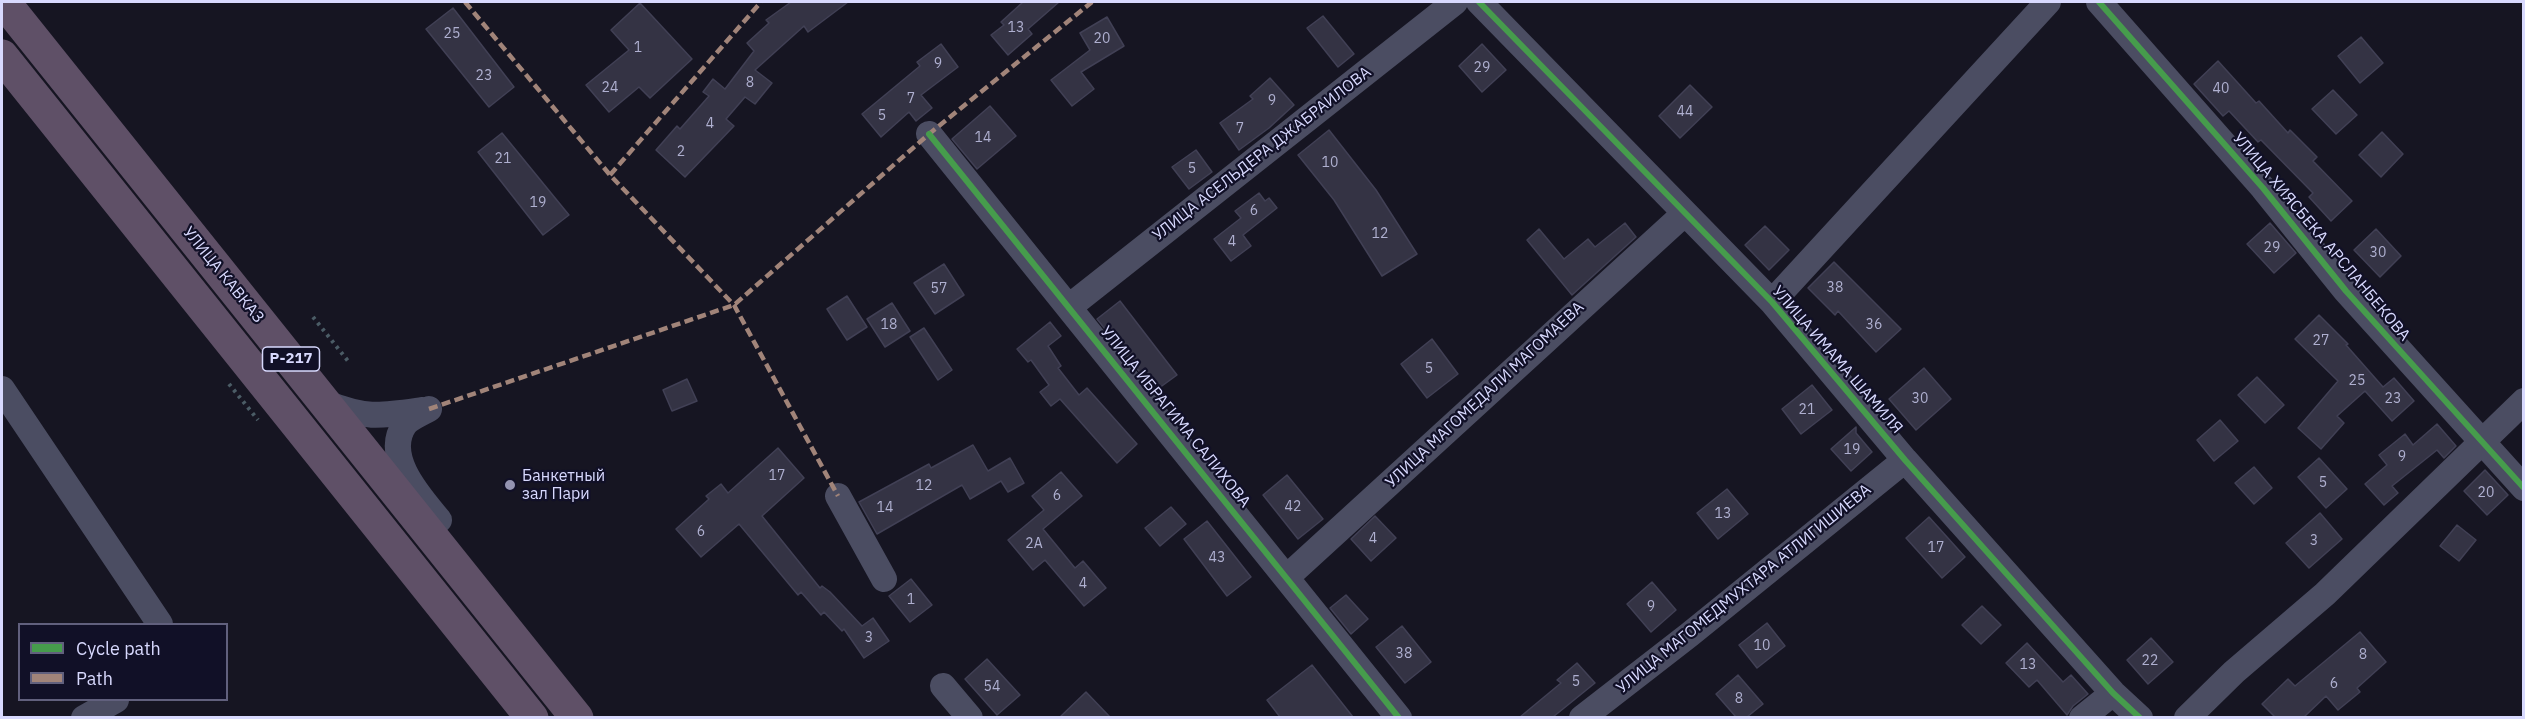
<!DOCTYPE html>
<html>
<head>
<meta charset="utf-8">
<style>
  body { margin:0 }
  #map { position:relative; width:2525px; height:719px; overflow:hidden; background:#161522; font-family:"IBM Plex Sans",sans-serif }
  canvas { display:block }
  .frame { position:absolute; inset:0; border:3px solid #d8d9fe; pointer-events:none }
  .legend { position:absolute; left:18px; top:623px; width:210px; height:78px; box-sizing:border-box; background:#111027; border:2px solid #61607d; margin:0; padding:8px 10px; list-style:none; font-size:18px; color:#d8d9fe }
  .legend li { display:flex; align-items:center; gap:12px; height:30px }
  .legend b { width:30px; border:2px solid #61607d }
</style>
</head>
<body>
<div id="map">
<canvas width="2525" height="719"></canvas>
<div class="frame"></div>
<ul class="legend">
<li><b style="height:8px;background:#469c4c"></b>Cycle path</li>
<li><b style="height:8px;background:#a18479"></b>Path</li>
</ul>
</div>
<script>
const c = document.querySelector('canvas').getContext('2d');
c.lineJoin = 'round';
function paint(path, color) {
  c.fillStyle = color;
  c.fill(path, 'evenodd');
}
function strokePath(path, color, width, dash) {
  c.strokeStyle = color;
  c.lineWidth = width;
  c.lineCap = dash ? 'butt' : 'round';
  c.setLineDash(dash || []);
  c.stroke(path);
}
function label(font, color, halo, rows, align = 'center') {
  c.font = font + ' "IBM Plex Sans",sans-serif';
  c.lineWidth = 4.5;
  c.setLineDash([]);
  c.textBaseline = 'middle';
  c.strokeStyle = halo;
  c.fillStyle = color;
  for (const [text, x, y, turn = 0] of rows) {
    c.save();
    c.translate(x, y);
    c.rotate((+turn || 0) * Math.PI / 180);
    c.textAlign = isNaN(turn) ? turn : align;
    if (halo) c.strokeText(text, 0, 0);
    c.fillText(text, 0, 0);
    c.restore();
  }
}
const building = new Path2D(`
  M791,2h57l-40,30 -4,-6 -49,44 17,13 -17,21 -10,-7 -19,22 8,7 -49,51 -29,-27 21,-24 3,3 29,-33 -6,-4 10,-13 12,10 29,-38 -7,-8 22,-20 -3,-3z
  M1023,2h36l-31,27 4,5 -24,21 -17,-20 13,-10 -3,-3z
  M640,3l52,56 -42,39 -11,-11 -30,25 -23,-27 43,-35 -18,-20z
  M453,8l61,79 -25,20 -63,-78z
  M1323,16l31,38 -16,13 -31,-39z
  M1107,17l17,29 -43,26 13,17 -22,17 -21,-26 39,-30 -10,-17z
  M2361,37l22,26 -23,20 -22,-27z
  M941,44l17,23 -37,28 11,13 -16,13 -7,-9 -28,25 -19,-23 58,-48 -3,-4z
  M1482,44l24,26 -24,22 -23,-26z
  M2218,61l38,42 3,-2 29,32 2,-3 27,27 -4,4 39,40 -21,20 -22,-24 4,-4 -52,-53 -3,2 -29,-31 -6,5 -29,-32z
  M1270,78l24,27 -25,23 -30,22 -19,-27 33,-24 -3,-3z
  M1690,85l22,22 -32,31 -21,-22z
  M2333,90l24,25 -21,19 -24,-25z
  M990,106l26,30 -39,33 -25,-30z
  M1329,130l47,60 41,64 -35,22 -48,-76 -36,-45z
  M2382,132l21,22 -22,23 -22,-22z
  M502,133l67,82 -26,20 -65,-83z
  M1196,150l16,22 -23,17 -17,-22z
  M1259,193l6,8 4,-3 8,10 -34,27 8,11 -20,15 -17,-22 27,-21 -6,-7z
  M1625,223l11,14 -64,58 -45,-55 12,-11 25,30 24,-20 7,8z
  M2270,223l26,30 -22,20 -27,-29z
  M1765,226l24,24 -20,20 -24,-25z
  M2376,229l25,27 -21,21 -26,-27z
  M1834,262l67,67 -25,23 -38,-41 -3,4 -27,-27z
  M944,264l20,31 -29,19 -21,-31z
  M847,296l20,31 -20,13 -20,-31z
  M1120,301l57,74 -22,16 -58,-72z
  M892,303l18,28 -25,16 -18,-28z
  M2319,315l29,29 -2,1 37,42 11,-9 20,23 -22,20 -27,-30 -28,25 7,7 -23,26 -23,-21 40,-47 -43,-42z
  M1050,322l11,14 -13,10 13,20 -3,2 21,27 8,-7 50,56 -20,19 -57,-64 -9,7 -11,-14 9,-7 -18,-25 -3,2 -11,-13z
  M924,328l28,42 -14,10 -28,-43z
  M1432,339l26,35 -31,24 -26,-34z
  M1924,368l27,31 -35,31 -27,-31z
  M2257,377l27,28 -19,18 -27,-28z
  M687,379l10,22 -25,10 -9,-21z
  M1812,385l20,25 -31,24 -19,-25z
  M2220,420l18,21 -24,20 -17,-21z
  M2437,424l19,22 -12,12 -7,-8 -45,36 6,7 -14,12 -19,-21 22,-19 -8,-10 26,-21 8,11z
  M1856,427v6l16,19 -21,19 -20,-22z
  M973,445l15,26 22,-13 14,25 -16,9 -7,-11 -31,18 -8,-14 -85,49 -18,-32 70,-38 2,4z
  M778,448l26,30 -42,38 58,72 2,-2 8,6 32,34 11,-8 16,23 -25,17 -20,-29 -2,2 -18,-19 -3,3 -20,-23 -3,3 -59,-71 -38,33 -25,-28 33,-30 -3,-3 15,-12 7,9z
  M2319,458l28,31 -21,19 -28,-31z
  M2254,467l18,21 -18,16 -19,-21z
  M2485,470l23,25 -21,20 -23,-24z
  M1061,472l21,24 -39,33 32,39 8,-7 23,27 -22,18 -39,-46 -12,10 -25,-30 36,-30 -12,-14z
  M1287,475l36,44 -25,20 -35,-44z
  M1727,489l21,25 -30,25 -21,-26z
  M1171,507l15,17 -26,22 -15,-18z
  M2320,513l22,26 -33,29 -23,-25z
  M1375,516l21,22 -25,23 -20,-22z
  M1929,517l36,40 -23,21 -36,-40z
  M1207,521l44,56 -24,19 -43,-57z
  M2457,525l19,15 -17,21 -19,-15z
  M911,579l21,26 -22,17 -21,-26z
  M1652,582l24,28 -25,22 -24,-28z
  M1346,595l22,24 -17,15 -21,-26z
  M1982,606l19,19 -20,19 -19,-19z
  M1767,623l18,23 -28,22 -18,-23z
  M1402,626l29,36 -26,21 -29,-36z
  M2360,632l26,30 -29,26 3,4 -22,18 -12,-14 -22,21h-29l-13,-13 26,-25 7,7z
  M2151,638l22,24 -25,22 -21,-24z
  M2027,643l36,39 8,-7 17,19 -15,12 -6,9 -30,-35 -8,7 -23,-24z
  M987,659l33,36 -23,20 -32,-36z
  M1577,663l18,20 -42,34h-33l41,-34 -4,-3z
  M1312,665l41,52h-73l-13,-17z
  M1738,675l25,29 -16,13h-11l-20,-23z
  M1086,692l24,25h-50z`);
paint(building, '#343344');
strokePath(building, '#414055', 1.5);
strokePath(new Path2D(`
  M313,317l35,44
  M229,384l29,36`), '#4b5c66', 4, [3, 4.5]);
strokePath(new Path2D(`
  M1479,2l293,300 133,158 208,233 27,25
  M2099,2l164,186 83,103 178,197
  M929,134l470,584
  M1772,302l276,-300
  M1069,307l386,-305
  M2,389l158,235
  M326,403c41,16 54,13 97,7
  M429,409c-7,4 -19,9 -24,15 -23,32 15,73 34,96
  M838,496l46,83
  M1287,577l397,-363
  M943,686l27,32
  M84,718l32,-18
  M1582,718l107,-83 216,-175
  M2082,718l31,-25
  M2187,718l47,-46 91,-78 199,-193`), '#4b4d62', 26);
strokePath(new Path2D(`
  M4,2l573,716
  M2,56l530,662`), '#5f5067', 33);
strokePath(new Path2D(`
  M465,2l145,173 124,130 104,191
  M610,175l151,-173
  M429,409l305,-104 195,-171 163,-132`), '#a18479', 4.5, [9, 4.5]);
strokePath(new Path2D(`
  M1479,2l293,300 133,158 208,233 27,25
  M2099,2l164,186 83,103 178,197
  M929,134l470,584`), '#469c4c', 6);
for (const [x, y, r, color] of [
  [510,485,6,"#9494b1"]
]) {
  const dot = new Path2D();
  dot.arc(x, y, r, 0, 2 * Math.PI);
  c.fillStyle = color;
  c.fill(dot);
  strokePath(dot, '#111027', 2);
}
label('14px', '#afb0d0', null, [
  ["13",1016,28],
  ["25",452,34],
  ["20",1102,39],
  ["1",638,48],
  ["9",938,64],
  ["29",1482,68],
  ["23",484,76],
  ["8",750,83],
  ["24",610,88],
  ["40",2221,89],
  ["7",911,99],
  ["9",1272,101],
  ["44",1685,112],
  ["5",882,116],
  ["4",710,124],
  ["7",1240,129],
  ["14",983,138],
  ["2",681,152],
  ["21",503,159],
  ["10",1330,163],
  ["5",1192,169],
  ["19",538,203],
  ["6",1254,211],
  ["12",1380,234],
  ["4",1232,242],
  ["29",2272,248],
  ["30",2378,253],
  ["38",1835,288],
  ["57",939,289],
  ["18",889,325],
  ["36",1874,325],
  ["27",2321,341],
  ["5",1429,369],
  ["25",2357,381],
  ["30",1920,399],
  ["23",2393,399],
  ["21",1807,410],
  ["19",1852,450],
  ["9",2402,457],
  ["17",777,476],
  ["5",2323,483],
  ["12",924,486],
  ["20",2486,493],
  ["6",1057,496],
  ["42",1293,507],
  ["14",885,508],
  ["13",1723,514],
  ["6",701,532],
  ["4",1373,539],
  ["3",2314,541],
  ["2А",1034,544],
  ["17",1936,548],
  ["43",1217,558],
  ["4",1083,584],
  ["1",911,600],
  ["9",1651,607],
  ["3",869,638],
  ["10",1762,646],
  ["38",1404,654],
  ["8",2363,655],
  ["22",2150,661],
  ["13",2028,665],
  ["5",1576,682],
  ["6",2334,684],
  ["54",992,687],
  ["8",1739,699]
]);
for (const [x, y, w] of [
  [291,359,57]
]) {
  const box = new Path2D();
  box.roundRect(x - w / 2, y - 12, w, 24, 4.5);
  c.fillStyle = '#111027';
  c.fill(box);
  strokePath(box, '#d8d9fe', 1.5);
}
label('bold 15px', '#d8d9fe', null, [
  ["Р-217",291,359]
]);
label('16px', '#d8d9fe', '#111027', [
  ["УЛИЦА АСЕЛЬДЕРА ДЖАБРАИЛОВА",1262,154,-38],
  ["УЛИЦА ХИЯСБЕКА АРСЛАНБЕКОВА",2321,237,50],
  ["УЛИЦА КАВКАЗ",223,275,51],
  ["УЛИЦА ИМАМА ШАМИЛЯ",1837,360,49],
  ["УЛИЦА МАГОМЕДАЛИ МАГОМАЕВА",1485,395,-43],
  ["УЛИЦА ИБРАГИМА САЛИХОВА",1175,417,51],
  ["УЛИЦА МАГОМЕДМУХТАРА АТЛИГИШИЕВА",1744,589,-39]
]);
label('16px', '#d8d9fe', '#111027', [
  ["Банкетный",522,476],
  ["зал Пари",522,494]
], 'left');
</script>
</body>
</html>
